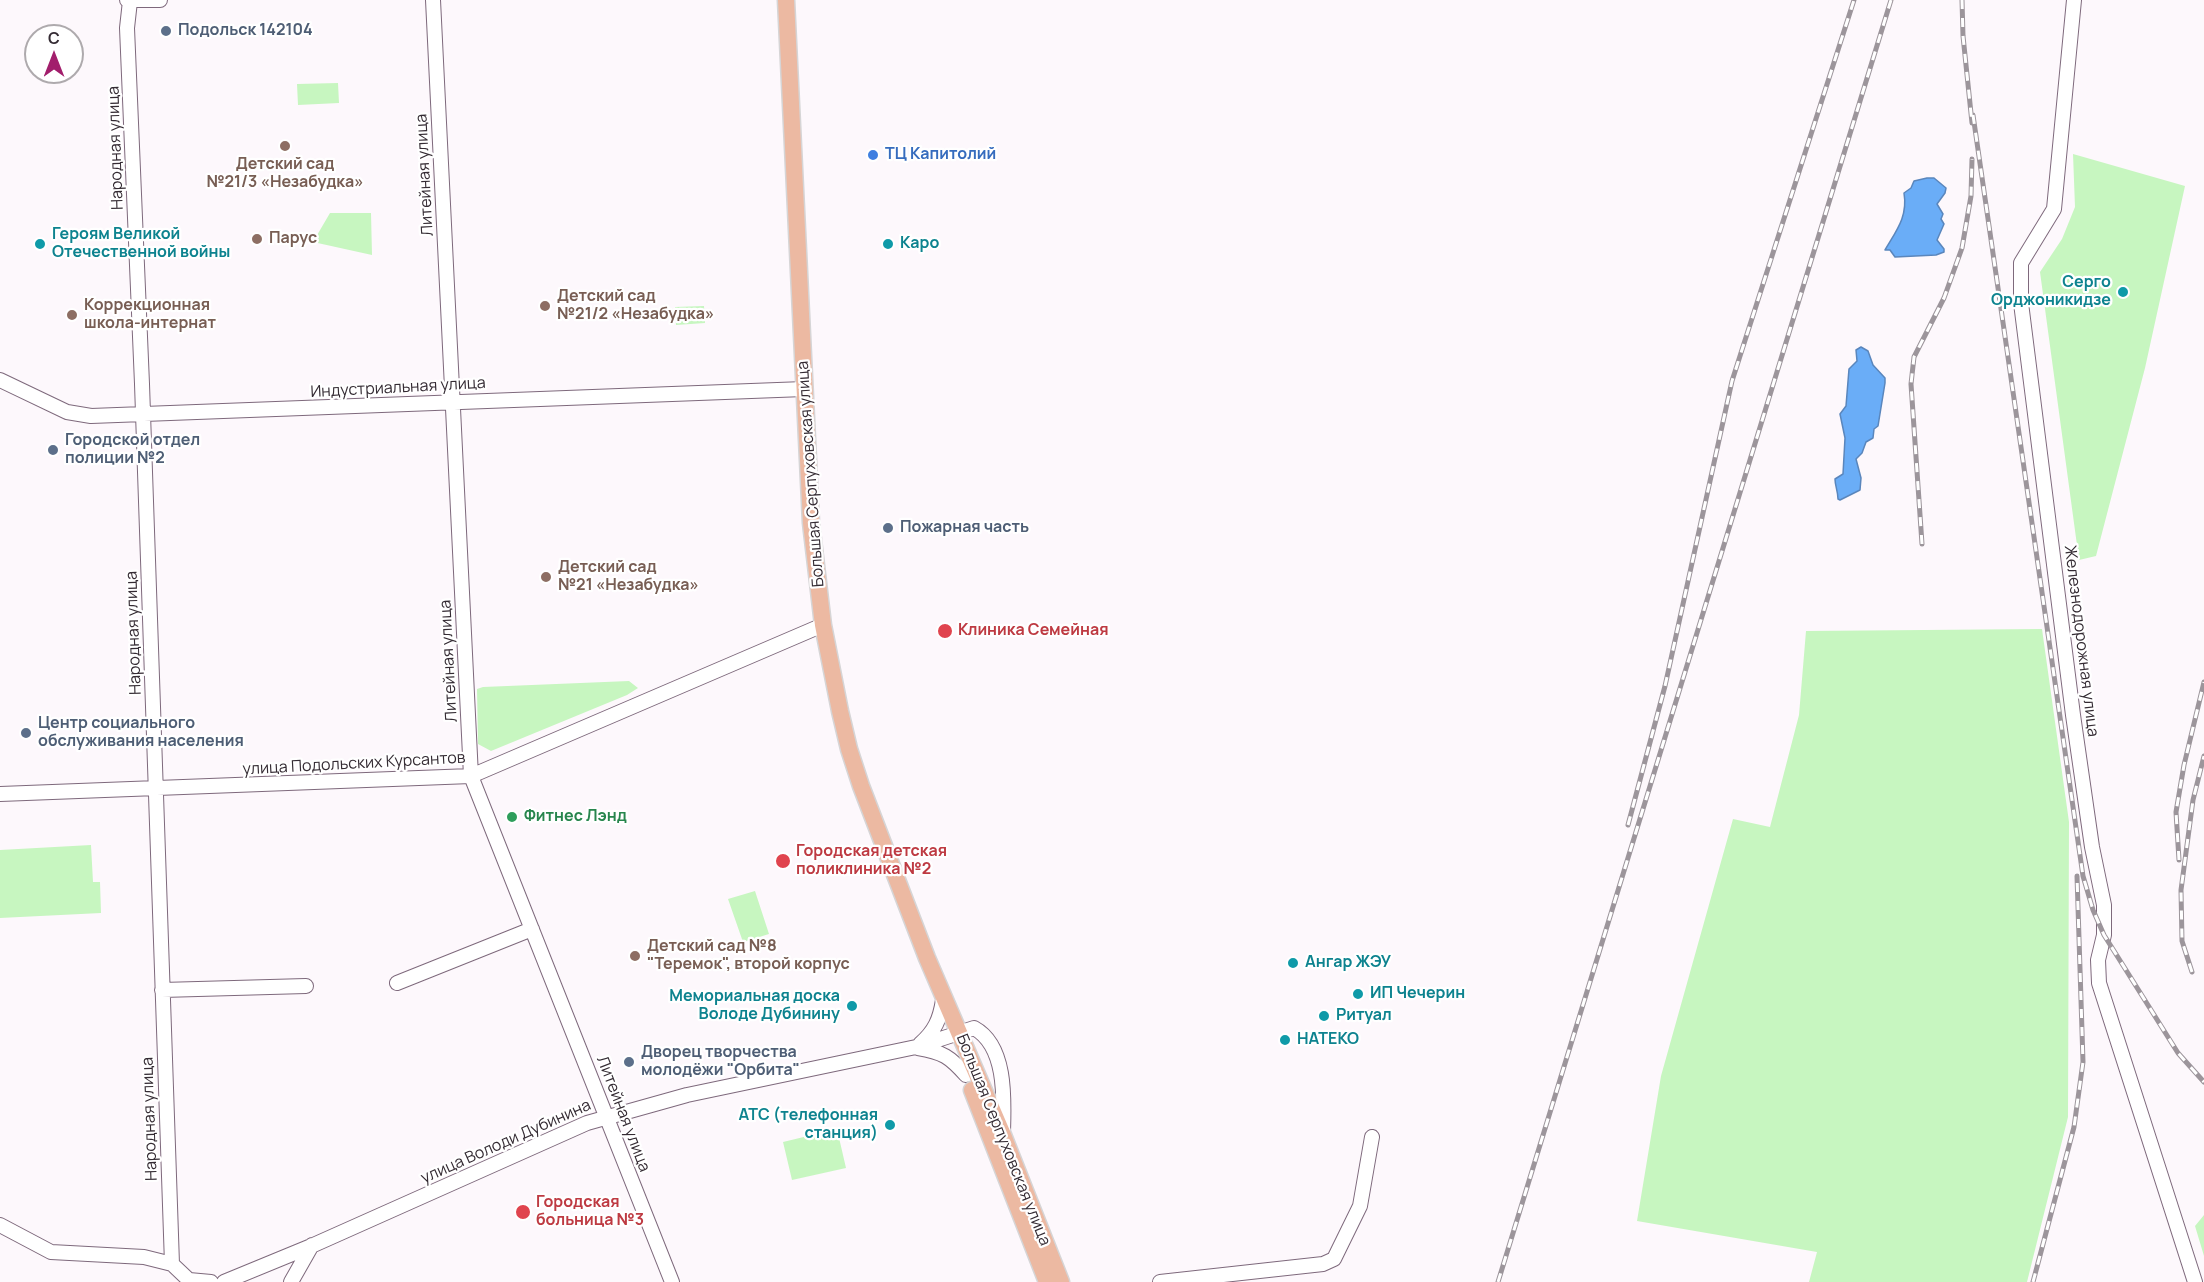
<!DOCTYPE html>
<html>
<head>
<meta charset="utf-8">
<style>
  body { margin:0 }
  #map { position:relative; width:2204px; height:1282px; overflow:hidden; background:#fdf8fc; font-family:Manrope,sans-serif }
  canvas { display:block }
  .north { position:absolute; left:24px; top:24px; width:60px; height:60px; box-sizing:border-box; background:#fff; border:2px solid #aeaaad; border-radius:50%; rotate:0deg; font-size:16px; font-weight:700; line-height:24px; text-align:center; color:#342b33 }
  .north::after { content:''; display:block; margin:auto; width:21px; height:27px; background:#a21e6c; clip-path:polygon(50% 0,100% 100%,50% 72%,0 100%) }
</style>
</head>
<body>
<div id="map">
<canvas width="2204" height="1282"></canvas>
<div class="north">С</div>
</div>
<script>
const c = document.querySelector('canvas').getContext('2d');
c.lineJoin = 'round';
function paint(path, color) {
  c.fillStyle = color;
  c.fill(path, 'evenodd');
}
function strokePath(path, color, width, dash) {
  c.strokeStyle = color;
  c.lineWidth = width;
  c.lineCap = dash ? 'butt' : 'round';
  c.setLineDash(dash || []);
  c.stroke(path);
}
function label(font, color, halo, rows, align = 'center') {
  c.font = font + ' Manrope,sans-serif';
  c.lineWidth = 4.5;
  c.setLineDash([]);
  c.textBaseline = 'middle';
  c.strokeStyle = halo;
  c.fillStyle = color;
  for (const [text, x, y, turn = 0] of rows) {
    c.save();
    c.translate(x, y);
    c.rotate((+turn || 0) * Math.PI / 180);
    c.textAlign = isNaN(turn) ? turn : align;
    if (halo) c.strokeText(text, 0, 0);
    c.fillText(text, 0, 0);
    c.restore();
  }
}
paint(new Path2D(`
  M338,83l1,20 -41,2 -1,-21z
  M2073,154l112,32 -40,182 -49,188 -17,4 -39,-288 22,-33 13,-32z
  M330,213h41l1,42 -59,-13z
  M704,306l1,17 -29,2 -1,-18z
  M2042,629l27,193 -1,295 -41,165h-218l8,-30 -180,-31 24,-145 72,-257 37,8 29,-112 7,-84z
  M629,681l9,7 -11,7 -136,56 -13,-7 -1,-55 6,-2z
  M91,845l2,37h7l1,31 -101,5v-68z
  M755,891l14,43 -26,8 -15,-43z
  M837,1129l9,39 -54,12 -9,-38z
  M2204,1215v41l-9,-30z`), '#c7f6c0');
const water = new Path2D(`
  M1927,178h7l12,10 -1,5 -8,11 6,10 -2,5 3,5 -7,16 7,9v3l-8,3 -41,2 -5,-7h-5c11,-19 23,-33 19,-57l7,-5 3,-7z
  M1861,347l7,4 5,14 12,13v5l-7,43 -4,3 -1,9 -7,4 -4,11 -6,6 5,19 -1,12 -20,10 -2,-1c0,-8 -3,-13 -3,-20l8,-5 2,-36 -5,-24 6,-8 3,-37 8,-8 -1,-11z`);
paint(water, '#6aadf7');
strokePath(water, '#5a86bc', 1.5);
const minor = new Path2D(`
  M127,0h33
  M433,0l38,776 201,506
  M2074,0l-20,209 -33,54v40l52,412 19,132 12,58v30l-6,25 1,23 96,299
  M130,1l-3,27 15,356 30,880
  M0,380l67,32 24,4 713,-27
  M0,794l471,-18 352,-151
  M397,983l135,-54
  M162,990l144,-4
  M920,1044c15,-13 20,-25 23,-44
  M918,1048c25,4 32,9 48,27
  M0,1225l51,27 93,5 28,7 19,18
  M189,1280l22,2
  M224,1282l85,-35 278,-124 100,-28 229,-48 58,-19c33,18 30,72 29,104
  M291,1282l21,-37
  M1160,1282l163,-18 11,-5 26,-53 12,-69`);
const major = new Path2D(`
  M786,0l25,523 12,102 17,86 9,38 12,37 66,172 76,177 58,147
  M972,1090l75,192`);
strokePath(minor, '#7e697c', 16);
strokePath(major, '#d6d5d6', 19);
strokePath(minor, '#fff', 14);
strokePath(major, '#ecb9a2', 16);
const rail = new Path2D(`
  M1962,0l1,36 9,87
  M1973,115l110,761 10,34 11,25 74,118 26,29
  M1922,544l-11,-160 3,-27 30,-59 18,-50 9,-52 1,-37
  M1628,825l37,-139 67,-305 122,-381
  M2179,860l-3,-48 8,-47 20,-83
  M2192,972l-10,-31 -1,-51 12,-90 11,-44
  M1498,1282l393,-1282
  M2033,1282l41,-155 9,-65 -6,-186`);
strokePath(rail, '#9c959b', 5);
strokePath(rail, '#fff', 3, [9]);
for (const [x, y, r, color] of [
  [166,31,6,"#5c6f8a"],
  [285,146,6,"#8d6e63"],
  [873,155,6,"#3f7fe0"],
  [257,239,6,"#8d6e63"],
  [40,244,6,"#0f9aa8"],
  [888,244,6,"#0f9aa8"],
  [2123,292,6,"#0f9aa8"],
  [545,306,6,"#8d6e63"],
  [72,315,6,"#8d6e63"],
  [53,450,6,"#5c6f8a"],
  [888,528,6,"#5c6f8a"],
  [546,577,6,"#8d6e63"],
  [945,631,8,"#e0444e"],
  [26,733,6,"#5c6f8a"],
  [512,817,6,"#2e9e5b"],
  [783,861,8,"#e0444e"],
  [635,956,6,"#8d6e63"],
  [1293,963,6,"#0f9aa8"],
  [1358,994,6,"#0f9aa8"],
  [852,1006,6,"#0f9aa8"],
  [1324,1016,6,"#0f9aa8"],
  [1285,1040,6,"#0f9aa8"],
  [629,1062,6,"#5c6f8a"],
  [890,1125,6,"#0f9aa8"],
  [523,1212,8,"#e0444e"]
]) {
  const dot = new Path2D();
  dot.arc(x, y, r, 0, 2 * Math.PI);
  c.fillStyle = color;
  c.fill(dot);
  strokePath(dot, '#fff', 2);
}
label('bold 16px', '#4e5e75', '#fff', [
  ["Подольск 142104",178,31],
  ["Городской отдел",65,441],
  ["полиции №2",65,459],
  ["Пожарная часть",900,528],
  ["Центр социального",38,724],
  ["обслуживания населения",38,742],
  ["Дворец творчества",641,1053],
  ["молодёжи \"Орбита\"",641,1071]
], 'left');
label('16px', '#342b33', '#fff', [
  ["Народная улица",116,148,-92],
  ["Литейная улица",425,175,-93],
  ["Индустриальная улица",398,388,-3],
  ["Большая Серпуховская улица",811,474,-94],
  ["Народная улица",134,633,-92],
  ["Железнодорожная улица",2081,641,83],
  ["Литейная улица",449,661,-93],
  ["улица Подольских Курсантов",354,764,-3],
  ["Литейная улица",623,1114,69],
  ["Народная улица",150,1119,-92],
  ["Большая Серпуховская улица",1003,1140,68],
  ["улица Володи Дубинина",506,1142,-24]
]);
label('bold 16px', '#366cbe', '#fff', [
  ["ТЦ Капитолий",885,155]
], 'left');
label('bold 16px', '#785e54', '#fff', [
  ["Детский сад",285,165,"center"],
  ["№21/3 «Незабудка»",285,183,"center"],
  ["Парус",269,239],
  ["Детский сад",557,297],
  ["№21/2 «Незабудка»",557,315],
  ["Коррекционная",84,306],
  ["школа-интернат",84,324],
  ["Детский сад",558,568],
  ["№21 «Незабудка»",558,586],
  ["Детский сад №8",647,947],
  ["\"Теремок\", второй корпус",647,965]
], 'left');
label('bold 16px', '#0d838f', '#fff', [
  ["Героям Великой",52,235],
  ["Отечественной войны",52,253],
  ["Каро",900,244],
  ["Серго",2111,283,"right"],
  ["Орджоникидзе",2111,301,"right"],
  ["Ангар ЖЭУ",1305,963],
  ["ИП Чечерин",1370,994],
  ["Мемориальная доска",840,997,"right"],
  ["Володе Дубинину",840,1015,"right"],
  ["Ритуал",1336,1016],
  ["НАТЕКО",1297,1040],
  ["АТС (телефонная",878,1116,"right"],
  ["станция)",878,1134,"right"]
], 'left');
label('bold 16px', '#be3a42', '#fff', [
  ["Клиника Семейная",958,631],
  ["Городская детская",796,852],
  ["поликлиника №2",796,870],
  ["Городская",536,1203],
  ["больница №3",536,1221]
], 'left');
label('bold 16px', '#27864d', '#fff', [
  ["Фитнес Лэнд",524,817]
], 'left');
</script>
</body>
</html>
